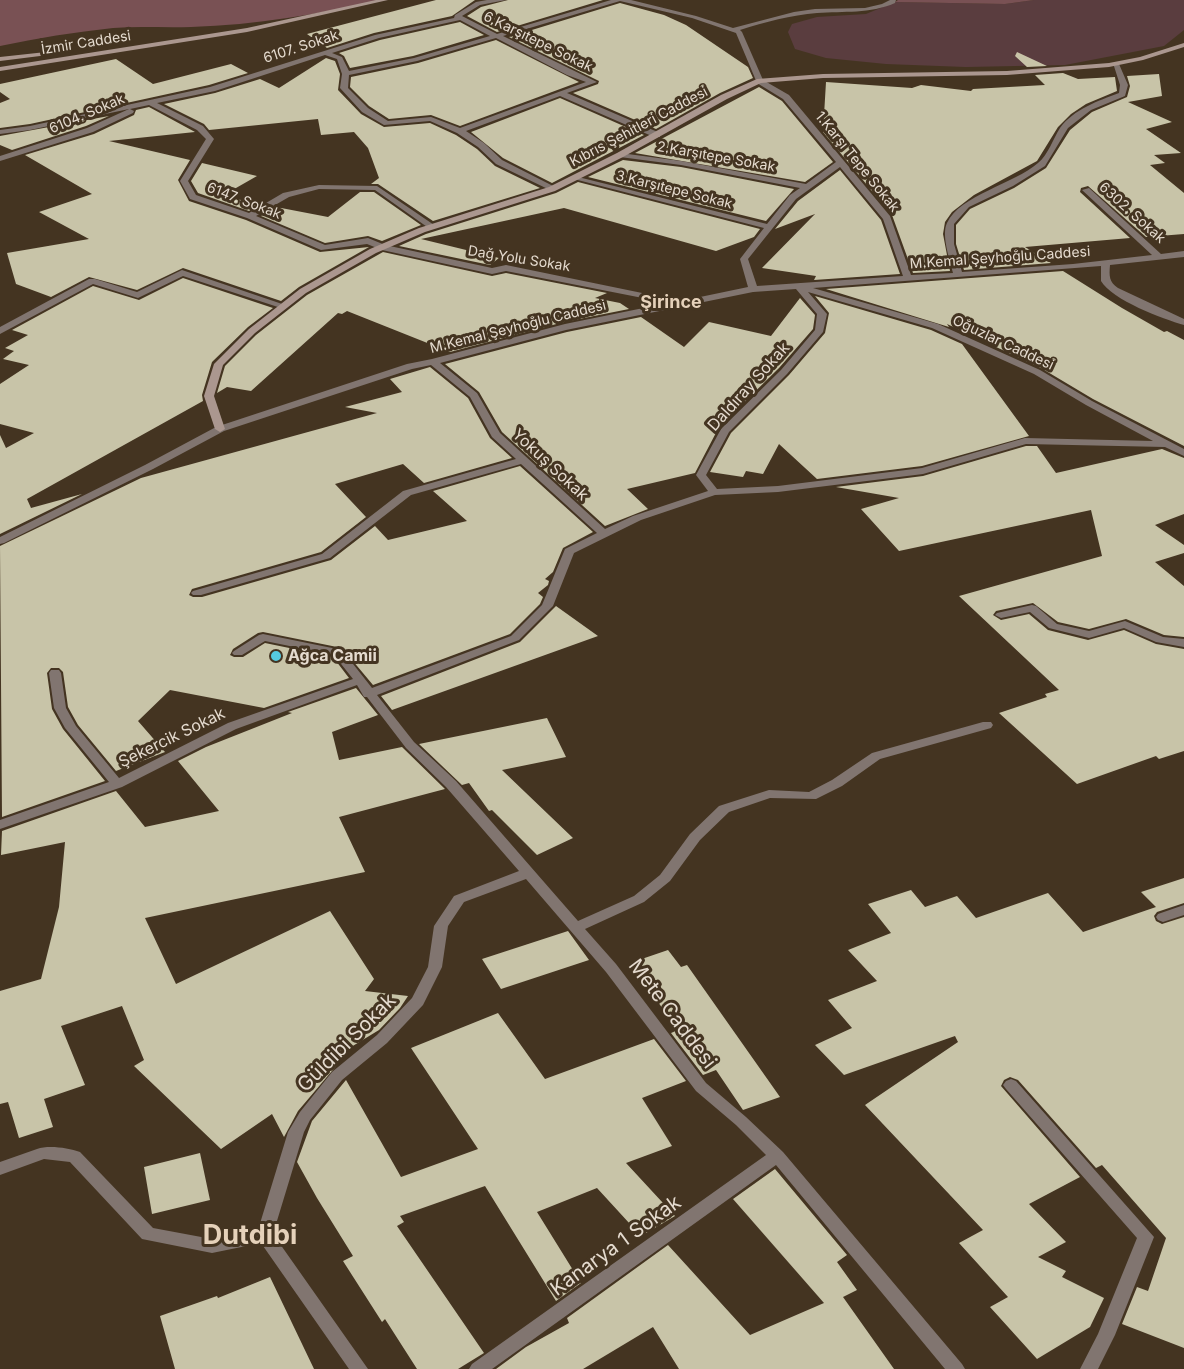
<!DOCTYPE html>
<html>
<head>
<meta charset="utf-8">
<style>
  body { margin:0 }
  canvas { display:block; background:#443421 }
</style>
</head>
<body>
<canvas width="1184" height="1369"></canvas>
<script>
const c = document.querySelector('canvas').getContext('2d');
c.lineJoin = 'round';
function paint(path, color) {
  c.fillStyle = color;
  c.fill(path, 'evenodd');
}
function strokePath(path, color, width, dash) {
  c.strokeStyle = color;
  c.lineWidth = width;
  c.lineCap = dash ? 'butt' : 'round';
  c.setLineDash(dash || []);
  c.stroke(path);
}
function label(font, color, halo, rows, align = 'center') {
  c.font = font + ' Inter,sans-serif';
  c.lineWidth = 6;
  c.setLineDash([]);
  c.textBaseline = 'middle';
  c.strokeStyle = halo;
  c.fillStyle = color;
  for (const [text, x, y, turn = 0] of rows) {
    c.save();
    c.translate(x, y);
    c.rotate((+turn || 0) * Math.PI / 180);
    c.textAlign = isNaN(turn) ? turn : align;
    if (halo) c.strokeText(text, 0, 0);
    c.fillText(text, 0, 0);
    c.restore();
  }
}
paint(new Path2D(`
  M1034,0h150v30l-20,16 -99,19 -99,2 -80,-3 -60,-6 -31,-9 -7,-17 4,-8 25,-7 49,-3 29,-12 110,2z`), '#5a3d3f');
paint(new Path2D(`
  M0,0h382c-63,14 -126,25 -191,27 -26,1 -52,-1 -78,1 -38,4 -76,10 -113,18z
  M898,0h136l-29,4 -110,-2z`), '#795154');
paint(new Path2D(`
  M436,0h39l-23,16 -78,17 -47,15 -20,-14z
  M508,0h95l-106,32 -30,-16 14,-9z
  M620,3l44,12 22,10 62,42 5,11 -33,15 -64,36 -83,-36 25,-9 1,-3 -90,-44z
  M460,22l24,13 -71,21 -63,12 -6,-12 -5,-3 41,-13z
  M496,40l83,42 -119,44 -29,-11 -42,4 -20,-13 -19,-19 1,-10 67,-14z
  M1017,52l30,14 -20,1 -12,-11z
  M326,58l9,3 5,13 -2,16 23,24 23,13 46,-4 26,12 21,14 18,17 45,22 -107,33 -55,-37h-7l8,-6 -11,-30 -14,-16 -33,3 -3,-16 -109,11 -5,-6 -40,-20 51,-11 45,-14 19,9z
  M116,59l37,25 78,-20 17,9 -39,12 -179,39 -30,4v-25l10,-4 -10,-7v-8z
  M1063,73l15,6 37,-2 2,14 -31,13 -15,10 -13,13 -21,34 -63,34 -22,17 -7,10 -2,12 7,37 -37,2 -21,-58 -69,-83 3,-50 86,6 9,-3 50,6 2,-2 72,-4 -10,-10z
  M1159,74l3,22 -34,6 44,20 -26,7 35,24 -27,2 11,8 -15,2 34,28v41l-38,3 -58,-51 -7,2 -1,4 50,46 -105,9 26,16 -87,7 -8,-26v-19l14,-16 44,-21 32,-20 24,-38 22,-18 35,-15 3,-11 -3,-10z
  M759,87l23,14 51,61 -28,20 -170,-29z
  M560,98l84,37 -92,48 -49,-25 -32,-26z
  M149,107l46,25 -86,9 81,19 -12,20 11,21 57,19 74,32 49,-5 -70,40 -18,14 -98,-33 -46,22 -48,-13 -38,20 -35,-13 -9,-31 82,-14 -50,-27 53,-18 -67,-39 69,-21 40,-19 2,-5z
  M109,116l-23,10 -74,24 -12,-5v-9z
  M623,160l58,7 113,22 -28,32 -178,-44z
  M202,163l55,13 -35,20 38,8 -11,7 -51,-18 -7,-12z
  M840,170l41,50 19,54 -86,6 2,-4 -54,-8 53,-54 -40,15 23,-28z
  M578,182l182,47 -6,8 -38,14 -152,-43 -143,31 78,19 -9,7 -91,-19 27,-12 130,-41z
  M360,192h14l47,33 -39,16 -14,-5 -43,7 -64,-27 15,-9 52,10z
  M383,252l109,24 14,-3 101,20 -12,5 25,5 9,6 -65,13 -114,30 -103,-41 -5,3 -4,-1 -87,78 -24,-4 -10,6 8,-27 31,-31 51,-40z
  M1063,271l59,37 42,24 3,-1 17,9v106l-91,-47 -52,-31 -94,-44 2,3 -123,-38z
  M183,278l90,30 -25,19 -36,35 -10,33 1,6 -176,98 4,9 51,-14 -82,40v-99l6,13 28,-15 -34,-9v-40l29,-19 -26,-6 11,-8 -9,-3 23,-13 -16,-5 81,-44 46,14z
  M815,296l116,34 31,14 67,92 -107,30 -105,13 -38,-35 -16,30 -17,-3 -3,6 -33,-5 21,-39 58,-58 36,-42 4,-20z
  M800,298l15,17 -2,14 -34,39 -60,59 -24,46 -68,16 21,20 -43,17 -103,-94 -23,-40 -34,-28 122,-32 74,-15 43,30 25,-25 62,14z
  M430,367l38,31 22,40 22,20 -88,25 -21,-19 -68,20 31,33 -45,35 -129,37 -3,6 4,2h9l129,-37 44,-34 13,14 79,-19 -34,-30 87,-25 73,66 -30,16 -10,24 -8,7 4,2 -1,4 -10,8 5,4 -3,7 -30,30 -137,51 -31,-37 -79,-16 -5,1 -25,16 -3,6 4,2h9l22,-14 68,14 16,21 -85,30 -94,-18 -32,31 27,31 -49,19 -38,-46 -10,-18 -5,-35 -4,-4h-8l-4,5 5,36 11,20 42,52 -103,36 -2,-271 141,-68 236,-65 -32,-6 57,-15 -12,-13z
  M1026,446h11l19,27 106,-24 22,9v56l-29,11 29,20v8l-29,9 29,24v51l-20,-2 -38,-16 -37,10 -31,-7 -25,-19 -37,8 -3,4 8,5 28,-6 19,16 40,10 36,-10 32,14 28,5v102l-25,8 -3,-3 -79,28 -78,-71 48,-16 -2,-3 14,-4 -100,-94 143,-40 -11,-46 -192,41 -38,-42 38,-11 -63,-11 87,-11z
  M556,606l42,30 -206,74 -11,-14 139,-54z
  M356,688l22,27 -46,17 7,28 63,-13 43,42 -106,28 26,55 -220,46 31,66 154,-73 44,68 -9,12 43,5 -8,12 -21,22 -46,28 4,7 -39,46 -14,26 -12,-23 -51,35 -87,-83 10,-6 -22,-54 -61,20 24,59 -41,14 9,28 -34,11 -11,-36 -8,2v-113l41,-12 18,-72 6,-65 -64,13 1,-24 114,-40 29,36 74,-16 -41,-50 28,-14 86,-34 -4,-1z
  M547,718l19,39 -64,13 71,68 -36,17 -45,-45 -3,1 -20,-28 -7,2 -43,-41z
  M1184,878v25l-27,9 -3,4 2,5 6,3 22,-7v431l-62,-24 15,-37 11,4 18,-53 -64,-73 -6,3 -78,-88 -8,-3 -6,3 -3,6 79,91 -51,27 37,38 -28,15 28,14 -4,6 42,21 -14,29 -53,32 -47,-52 18,-10 -49,-54 24,-13 -118,-125 93,-63 -3,-6 -111,39 -29,-30 37,-17 -24,-28 49,-19 -29,-31 43,-17 -23,-29 43,-14 14,17 32,-11 19,22 72,-25 35,39 73,-25 -15,-15z
  M568,931l21,29 -88,29 -19,-30z
  M668,950l13,17 6,-2 93,132 -37,13 -27,-40 -13,5 -32,-42 7,-3 -48,-67z
  M498,1013l47,66 109,-40 32,42 -44,17 30,48 -46,17 49,53 -34,20 -44,-48 -60,24 44,71 -25,18 -71,-115 -85,30 4,6 -7,4 87,127 -26,16h-41l-32,-50 -3,3 -39,-61 10,-5 -36,-58 -20,-36 15,-41 34,-41 55,97 77,-28 -67,-101z
  M200,1153l10,47 -58,14 -8,-47z
  M775,1169l72,86 -10,7 20,28 -14,7 51,72h-215l-26,-42 -70,42h-87l30,-22 43,-24 -2,-5 101,-73 82,90 74,-32 -91,-104z
  M270,1277l44,92h-139l-15,-53 57,-20 1,2z`), '#c8c4a8');
paint(new Path2D(`
  M487,0h19l-26,5 -18,11 35,18 114,-34h20l65,16 37,12 61,-16 21,-3 50,-1 17,-4 8,-4h6l-1,3c-25,11 -51,8 -78,10 -26,2 -52,9 -77,17l2,2 21,48 26,15 101,121 21,59 42,-2c-3,-13 -12,-38 -6,-50 13,-28 67,-39 91,-60 10,-8 15,-24 22,-35 14,-19 38,-27 59,-35l1,-8 -7,-22 6,1 9,21 -3,11 -34,14 -23,18 -23,38 -32,20 -44,21 -15,17v20l8,28 111,-8 79,-9 -70,-65 7,-2 72,66 23,-3v6l-74,8c-1,11 -1,17 8,23l66,31v6c-21,-6 -72,-25 -83,-44v-15l-288,22 125,36 102,46 52,31 92,48v7l-19,-9 -139,-3 -103,30 -145,18 -63,3 -74,25 -67,33 -21,53 -34,34 -142,55 37,47 42,39 122,140 56,-25 26,-21 30,-41 29,-28 50,-16 40,2 23,-12 40,-27 111,-31h8l2,3 -2,3 -111,31 -38,27 -26,13 -46,-1 -41,14 -29,28 -30,41 -26,21 -59,27 31,35 90,119 40,34 37,35 179,212 3,5h-20l-169,-204 -284,204h-23l3,-5 294,-209 -30,-30 -40,-34 -90,-119 -80,-93 -62,23 -16,24 -6,41 -19,38 -36,38 -45,37 -32,40 -6,12 -31,102 95,135h-19l-88,-126 -49,10 -70,-14 -72,-77 -26,-3 -44,16v-13l37,-13c12,-4 31,-1 43,3l73,76 59,11 46,-9 30,-98 12,-20 32,-40 45,-37 35,-37 16,-31 6,-41 20,-30 65,-25 -73,-84 -40,-39 -39,-51h-3l-7,-12 -121,44 -114,58 -122,42v-9l109,-38 -44,-54 -11,-20 -5,-35 2,-3h8l2,3 5,35 10,18 43,52 109,-55 125,-44 -19,-24 -69,-14 -23,14h-8l-2,-2 2,-2 25,-16 4,-1 79,16 30,38 139,-52 31,-31 23,-56 32,-16 -76,-69 -110,31 -81,63 -129,37h-8l-2,-2 2,-2 129,-37 81,-63 113,-32 -24,-22 -22,-40 -39,-32 -19,4 -188,62 -71,38 -149,74 -4,1v-7l145,-72 71,-38 191,-63 25,-5 133,-35 103,-21 -162,-32 -14,3 -110,-24 -15,-6 -46,6 -74,-32 -57,-19 -10,-18 26,-42 -9,-9 -48,-25 -19,4 4,2 -1,2 -40,19 -93,29v-5l87,-28 42,-19 -99,21 -30,4v-4l30,-4 180,-39 165,-52 79,-17 1,-3 21,-13zM620,1l72,17 44,15 21,50 26,16 53,63 -30,22 -125,-23 -61,-8 -4,2 4,2 61,8 119,23 -10,7 -23,29 -193,-48 -4,2 194,50 -24,31 8,28 -67,14 -175,-36 -14,3 -107,-23 -17,-7 -43,7 -69,-29 33,-19 30,-8 56,1 55,39 7,-2 -60,-41 -58,-1 -36,8 -34,20 -53,-18 -8,-14 26,-42 -11,-13 -46,-23 58,-12 110,-36 12,4 5,15 -2,14 22,24 22,13 46,-4 27,12 21,14 18,17 56,27h3v-4l-53,-27 -18,-17 -18,-12 94,-35 94,41h6v-4l-93,-40 30,-11 -94,-46zM460,20l30,16 -76,22 -65,13 -7,-14 -10,-4 47,-15zM496,38l71,37 19,7 -126,46 -29,-11 -43,4 -20,-13 -20,-20 1,-13 68,-14zM840,167l43,52 20,57 -146,10 -9,-27 48,-60zM796,289l21,25 -2,16 -34,40 -60,59 -25,46 12,16 -75,25 -28,13 -105,-96 -23,-40 -37,-30 126,-33 187,-38zM808,292l124,36 102,46 52,31 67,36 -128,-3 -103,30 -144,18 -61,3 -11,-14 23,-43 58,-58 36,-42 4,-18z
  M182,270l106,36 -4,3 -3,-1 -98,-32 -45,22 -45,-14 -93,50v-7l89,-48h6l42,13z
  M1032,605l4,1 21,18 32,7 36,-10 38,16 21,2v8l-28,-5 -32,-14 -35,10 -40,-10 -19,-16 -29,6 -6,-3 2,-2z
  M1184,905v10l-21,7 -5,-2 -2,-3 2,-3z
  M1011,1079l5,2 138,156 -39,98 -17,34h-18l18,-35 39,-96 -131,-149 -3,-4 3,-4z`), '#817570');
paint(new Path2D(`
  M376,0h12l-141,32 -247,39v-4l247,-39z
  M1184,43v4l-41,13 -34,7 -102,8 -184,3 -62,5 -34,16 -104,58 -68,34 -130,41 -49,21 -70,40 -51,40 -32,32 -9,31 11,33 -5,3 -5,-3 -11,-33 10,-32 35,-35 51,-40 70,-40 49,-21 130,-41 68,-34 104,-58 36,-16 66,-5 184,-3 102,-8 31,-6z
  M46,52l3,2 -1,1 -48,6v-4z`), '#ab978f');
for (const [x, y, r, color] of [
  [276,656,6,"#55cae0"]
]) {
  const dot = new Path2D();
  dot.arc(x, y, r, 0, 2 * Math.PI);
  c.fillStyle = color;
  c.fill(dot);
  strokePath(dot, '#443421', 2);
}
label('14px', '#e5dbcf', '#443421', [
  ["6.Karşıtepe Sokak",538,42,26],
  ["İzmir Caddesi",86,43,-9],
  ["6107. Sokak",301,47,-18],
  ["6104. Sokak",87,114,-23],
  ["Kıbrıs Şehitleri Caddesi",639,127,-28],
  ["2.Karşıtepe Sokak",716,157,10],
  ["1.Karşı Tepe Sokak",857,162,51],
  ["3.Karşıtepe Sokak",674,190,14],
  ["6147. Sokak",244,201,21],
  ["6302. Sokak",1132,213,42],
  ["M.Kemal Şeyhoğlu Caddesi",1000,258,-4],
  ["Dağ Yolu Sokak",519,259,9],
  ["M.Kemal Şeyhoğlu Caddesi",518,327,-14],
  ["Oğuzlar Caddesi",1003,343,25]
]);
label('16px', '#e5dbcf', '#443421', [
  ["Daldıray Sokak",749,387,-48],
  ["Yokuş Sokak",550,465,43],
  ["Şekercik Sokak",172,738,-26]
]);
label('bold 16px', '#e5dbcf', '#443421', [
  ["Ağca Camii",288,656]
], 'left');
label('bold 18px', '#e5d1ba', '#443421', [
  ["Şirince",671,303]
]);
label('20px', '#e5dbcf', '#443421', [
  ["Mete Caddesi",672,1014,53],
  ["Güldibi Sokak",347,1043,-45],
  ["Kanarya 1 Sokak",616,1246,-36]
]);
label('bold 27px', '#e5d1ba', '#443421', [
  ["Dutdibi",250,1236]
]);
</script>
</body>
</html>
